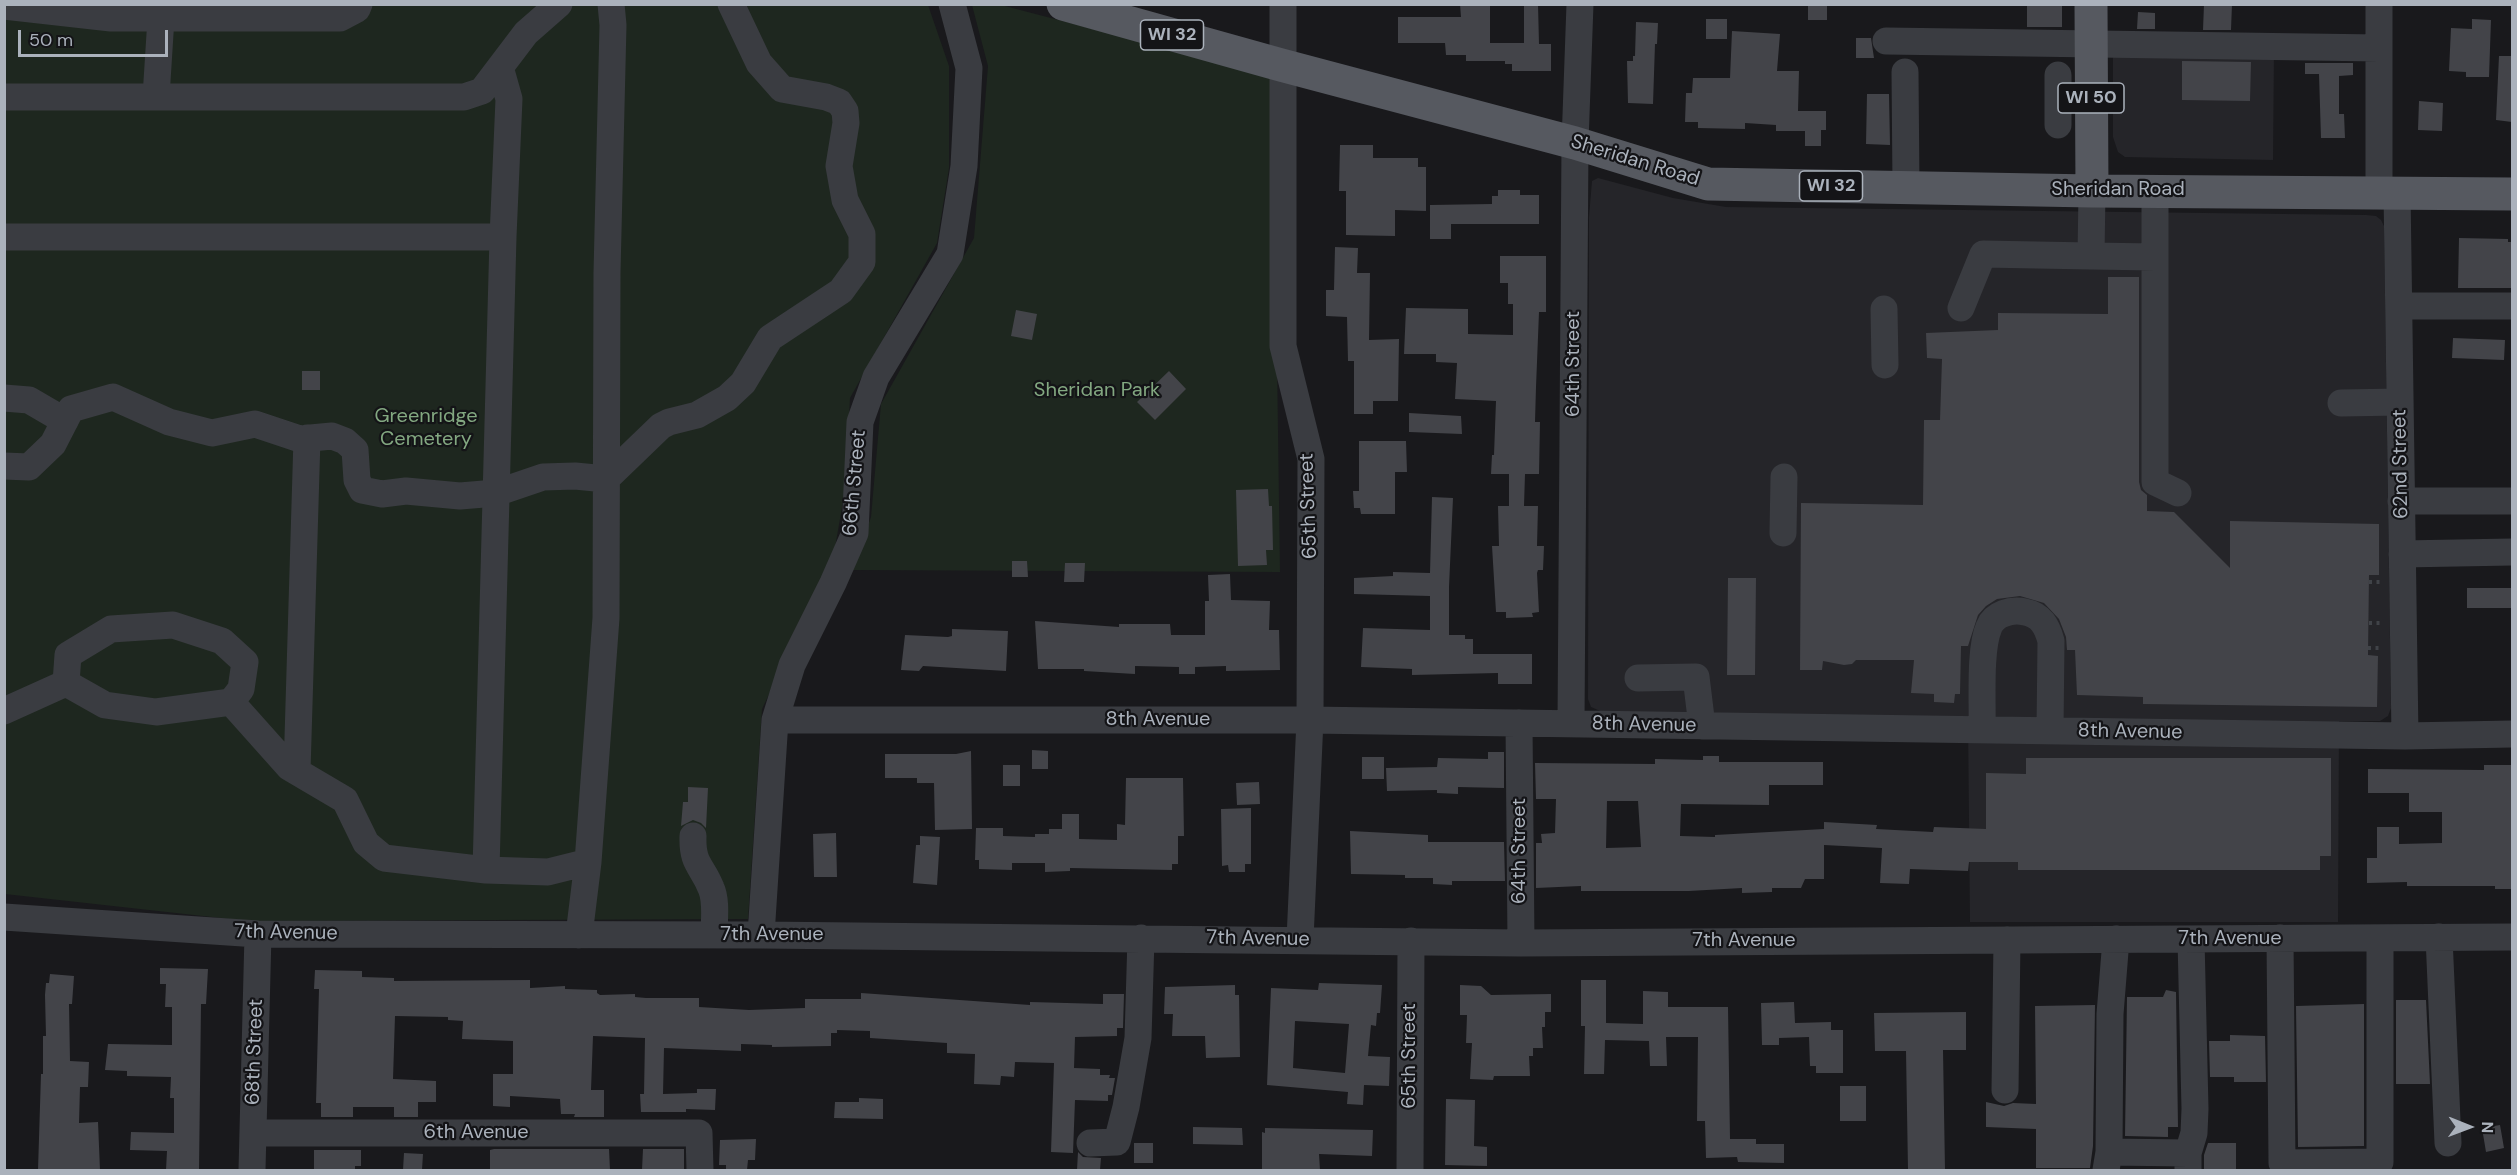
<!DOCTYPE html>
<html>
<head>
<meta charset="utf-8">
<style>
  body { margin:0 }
  #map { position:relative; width:2517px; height:1175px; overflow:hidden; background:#19191c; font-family:"DM Sans",sans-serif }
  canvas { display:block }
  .frame { position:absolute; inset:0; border:6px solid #abb2bc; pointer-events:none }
  .north { position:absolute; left:2439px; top:1097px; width:60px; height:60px; -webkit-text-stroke:4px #141417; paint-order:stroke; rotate:91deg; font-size:16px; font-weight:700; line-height:24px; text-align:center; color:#abb2bc }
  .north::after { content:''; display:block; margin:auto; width:21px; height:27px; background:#abb2bc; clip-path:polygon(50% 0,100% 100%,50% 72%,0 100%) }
  .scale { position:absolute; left:18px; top:30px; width:150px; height:27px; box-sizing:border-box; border:3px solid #abb2bc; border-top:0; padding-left:8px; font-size:18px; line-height:21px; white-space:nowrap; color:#abb2bc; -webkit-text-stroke:4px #141417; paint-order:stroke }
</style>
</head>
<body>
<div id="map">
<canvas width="2517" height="1175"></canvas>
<div class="frame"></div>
<div class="north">N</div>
<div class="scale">50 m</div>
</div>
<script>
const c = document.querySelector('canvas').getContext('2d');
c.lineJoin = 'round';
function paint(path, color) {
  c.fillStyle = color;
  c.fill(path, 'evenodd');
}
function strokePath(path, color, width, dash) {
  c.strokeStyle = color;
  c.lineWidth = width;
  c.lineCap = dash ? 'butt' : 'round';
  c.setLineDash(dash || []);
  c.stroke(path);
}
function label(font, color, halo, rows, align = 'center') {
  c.font = font + ' "DM Sans",sans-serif';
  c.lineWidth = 4.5;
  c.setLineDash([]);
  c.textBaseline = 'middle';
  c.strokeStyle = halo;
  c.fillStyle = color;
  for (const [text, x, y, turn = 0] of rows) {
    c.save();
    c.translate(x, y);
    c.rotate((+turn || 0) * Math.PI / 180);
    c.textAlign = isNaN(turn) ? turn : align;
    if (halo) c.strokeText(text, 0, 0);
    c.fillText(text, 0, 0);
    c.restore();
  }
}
paint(new Path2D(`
  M2113,48l161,2 -1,110 -148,-3 -7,-5 -5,-15z
  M1598,178l75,20 53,9 640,8 10,1 5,4 3,6 7,482 -3,8 -8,5h-41l-1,201h-368l-2,-204 -363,-5 -14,-6 -3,-8 1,-482 3,-36z`), '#252529');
paint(new Path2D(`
  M5,5h923l21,61v102l-12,75 -87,155 -5,92 -12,69 -71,150 -14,210 -500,2 -243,-27z
  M972,5h29l272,71 7,496 -428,-2 19,-53 10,-113 93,-166 14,-172z`), '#1e271f');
paint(new Path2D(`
  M1460,4h30v39h34v-39h14l1,40h12v27h-39v-7h-7v-3h-39v-6h-20l-1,-12h-47v-26h63z
  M1808,4h19v16h-19z
  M2204,4h28l-1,26h-28z
  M2027,6h35v21h-35z
  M2138,12l17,1v16h-18z
  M1706,19h21v20h-21z
  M2472,19l19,1 -2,57h-23v-5l-17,-1 2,-43 21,1z
  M1636,22l22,1 -1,21h-2l-2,60 -25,-1 -1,-42h6v-5h2z
  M1732,31l48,3 -3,37h22l-1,40h28v19h-5v16h-16v-15h-29v-6l-31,-2v6l-47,-1v-6h-13l1,-29h6l1,-15h37z
  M1856,38h15l3,20h-18z
  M2499,56h13v66l-16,-2z
  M2182,61l69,1 -1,39 -68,-1z
  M2305,63h48v12l-14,1v38h5l1,24h-24l-2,-64h-14z
  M1867,94h22l1,51 -24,-1z
  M2419,101l24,2 -1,28 -24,-1z
  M1340,145h33v13h45v9h8v44l-31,-1v26l-49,-1v-44h-7z
  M1498,190h22v5h19v29h-88v15h-21v-34l62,-1v-8h6z
  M2459,238l49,1v3h4l-1,46h-53z
  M1335,247l23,1 -1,25h13l-1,67 30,-1 -1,62h-25v13h-19v-53h-6l-1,-44 -21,-1v-26h8z
  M1500,256h46v56h-7l-3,75 -1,35h5l-1,52h-14l-1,32h14l-1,40h7l-1,24h-5l-1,3 2,39 -7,1 1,4 -27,1v-6h-10l-4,-66h7l-1,-40h11v-32h-18l1,-19h2l2,-54 -41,-2 2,-36 -21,-1v-8h-32l2,-46 62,1v25l45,1v-31h-5v-21h-8z
  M2108,277h31v205l2,8 6,5v16l27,1 56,56v-47l149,3v51h-10l-1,80 10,1 -1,51 -234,-3v-7l-66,-2 -2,-45h-8l-1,-13 -7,-18 -15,-16 -24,-7 -23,3 -11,7 -8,9 -10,31h-7l-1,48h-5l-1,9 -20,-1v-8l-23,-1 3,-33h-58l-4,4 -8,1 -21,-4 -1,9h-22l1,-167 122,2 1,-85h16l2,-61 -15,-1 -1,-25 72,-3v-17l110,1z
  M1016,310l21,4 -5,26 -21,-4z
  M2453,338l52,2 -1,20 -52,-2z
  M302,371h18v19h-18z
  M1169,371l17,18 -31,31 -18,-18z
  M1409,413l52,3 1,18 -53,-2z
  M1359,441h47l1,31h-12v42h-34l-1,-6h-6l-1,-17h6z
  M1268,489l1,17h3l1,44h-7l1,15 -29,1 -2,-76z
  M1432,497l21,1 -4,89v48h16v4h8v15h59v30h-34v-11l-86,2v-6l-51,-2 2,-39 67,2v-34l-76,-2v-16l39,-2v-4l37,1z
  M1012,561h15l1,16h-16z
  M1065,563h20l-1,19h-20z
  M1230,574l1,26 39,1 -1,29h10l1,40 -54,1v-5l-31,1v7h-16v-7l-44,-1v8l-51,-3v-2h-46l-3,-48 84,6v-3h51l1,11h34v-34h4l-1,-26z
  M1728,578h28l-1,97h-28z
  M2467,588h45v20h-45z
  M952,629l56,2 -2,40 -83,-5 -4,5 -18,-1 4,-35 43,2 4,-1z
  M1032,750l16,1v18h-16z
  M971,751l1,78 -37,1 -1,-47h-17v-5h-32v-24h71z
  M1488,752h16v36l-46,-1v7l-21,-1v-3l-50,1 -1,-23 51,-1 1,-9 50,1z
  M1703,756h16v6h104v23h-54v20l-88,-1 -1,32 35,1v-2l109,-6v-7l53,3 -1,4 57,3 1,-5 52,2v-56l40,1v-16h305v98h-11v14h-302v-8h-49l-1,9 -58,-2 -1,15 -29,-1 2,-35 -58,-3v34h-19l-4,9h-29v4l-30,1v-5l-53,3h-108v-5l-45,2v-45h6l-1,-9 14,-1 1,-34h-20l-1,-36 120,1v-5l48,1zM1607,801h31l3,46 -35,1z
  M1362,757h22v22h-22z
  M1003,765h17v21h-17z
  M2484,765h28v124h-17v-3h-88v-4l-40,1v-25h10v-31h22v17l43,-1v-31h-33v-19h-41v-24l116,1z
  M1126,778h57l1,58h-6v28h-6v6l-102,-2v3l-25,1v-9h-33v7l-33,-1v-9h-4l1,-32h27v8l32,1v-3h14v-5h13v-15h17v25l38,1v-16l8,1z
  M1259,782l1,22 -23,1 -1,-22z
  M688,787l20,1 -2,40 -5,-5 -8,-3 -12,6 2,-24h5z
  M1251,808v56h-6v8h-16l-1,-7 -6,1 -1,-57z
  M1350,831l78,4v7h76l1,39h-53v4l-19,-1v-6h-28v-3l-54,-1z
  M836,833l1,44h-23l-1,-43z
  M920,836l20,1 -3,48 -24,-2 3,-38h4z
  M160,968l48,1 -2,35h-5l-2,166h-33l1,-19 -37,-1 1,-18 43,1v-35h-4l1,-21 -44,-1v-5l-22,-1 3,-26 64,1v-38h-7l1,-23h-6z
  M315,970l47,1v6l32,1v3l136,-1v8l35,-2v3l32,1v3l3,2 35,-1v3l11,1h53v9l50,3 56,-2v-9h56v-6l169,12v-3l73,2v-10h21l-1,34h-6v8l-42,1 -1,31 26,1v6h10l-1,3h6l-3,17h-4v6l-33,-1 -2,53 -22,-1 3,-89 -39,-1 -1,15 -13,-1 -1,9 -26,-1 1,-30 -28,-1v-10l-77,-5v-7l-33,-1v3h-6v13l-59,1v-2l-31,-1v7l-77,-3 -1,46 34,-1v-4h19l-1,21 -29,-1v3h-45l-1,-18h4l1,-56 -52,-2 -2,54h13v27h-30l1,-3h-14l-1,-15 -50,-3v11l-17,-1v-32h20v-33l-51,-2 1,-18 -15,-1v-3l-53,-1 -2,63 43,2v21h-18v15h-24v-10h-41v10h-32v-14h-5l3,-114h-5z
  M50,974l24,2 -2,28h-3l1,57 19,1 -1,25h-8l-1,36 19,-1 2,48h-62l3,-96h2v-38h3l-1,-41 1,-12h3z
  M1581,980h25v43l37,1v-33l25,1v15h60l2,132h26v5h28v19l-46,-1 -1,-5 -31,1 -1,-37h-8l1,-84h-32l1,29h-17l-1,-25 -44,-1 -1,34h-20l1,-48h-4z
  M1319,983l63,2 -2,28h-3l-1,13 -5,-1 -3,31 22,1 -1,29 -25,-1 -1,20 -16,-1 1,-12 -81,-7 4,-97 47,2zM1295,1021l54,3 -4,49 -52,-5z
  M1235,985v10h4l1,62 -34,1 -1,-22h-33l1,-22h-9l1,-27z
  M1460,985l21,1 10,9 60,-1v18h-6v15h-3l1,21h-10v8h-4l1,20h-36l-1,4 -23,-1 2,-36h-6l1,-28h-7z
  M2166,990l10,2 2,135h-10v10l-43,-1 2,-139h36z
  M2396,1000h30l4,84h-34z
  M1794,1002l1,21 36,-1v8h12v43h-27v-7h-6l-1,-29 -30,1v7h-17l-1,-42z
  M2364,1004v142l-66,1 -2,-141z
  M2095,1005l-2,141 -3,22h-54v-39l-50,-2v-25l18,4 9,-3 23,1 -1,-98z
  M1966,1012v38h-23l2,120h-37l-2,-119h-31l-1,-38z
  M2230,1035l35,1 1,46h-32v-5h-24l-1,-36h21z
  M1840,1086h26v35h-26z
  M859,1098l24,1v20l-49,-1 1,-16h24z
  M1446,1099l29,1 -1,46 13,1v19l-42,-1z
  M2500,1125l4,23 -18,4 -4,-24z
  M1193,1127l49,1 1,17 -50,-1z
  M1265,1128l108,2 -1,26 -53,-2 1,16h-58v-38l3,1z
  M756,1139l-1,21h-7l-1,10h-21v-5h-7l1,-25z
  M1134,1143h19v20h-19z
  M2208,1143h28v27h-32v-15z
  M494,1149h115l1,21 -120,-1v-19z
  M643,1149h41v21h-42z
  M314,1150h47v16h-6v4h-41z
  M1078,1152l5,5 18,1 -1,12h-23z
  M404,1153l19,1 -1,16h-19z`), '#434449');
strokePath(new Path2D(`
  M2369,582h12
  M2369,623h13
  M2368,648h15`), '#404348', 4, [3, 4.5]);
strokePath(new Path2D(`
  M1283,4v342l28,113 -1,261 -10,219
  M4,6l107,12h229l17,-9 2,-5
  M1886,41l493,7
  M1905,72l1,115
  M4,97h460l18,-6 44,-58 33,-29
  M156,97l5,-79
  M2058,125v-50
  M2155,191v291l23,11
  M2379,191v-187
  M2397,192l8,544
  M4,237h499
  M2091,256l64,1
  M2399,306h113
  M1961,308l22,-54 108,2 1,-65
  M1884,309l1,56
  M4,398l25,2 36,21
  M2341,403l59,-1
  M4,466l25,1 24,-23 18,-35 42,-12 56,25 43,11 43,-9 45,15 32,-3 13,5 10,9 2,30 5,10 20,4 24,-3 54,5 36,-3 47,-16 32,-1 31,3 55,-53 8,-4 28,-7 30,-17 16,-15 27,-45 71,-47 21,-29v-28l-17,-34 -6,-34 7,-43 -1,-12 -6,-9 -13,-5 -44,-8 -23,-26 -28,-59
  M2401,501h111
  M1783,533l1,-56
  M2402,554l110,-2
  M1638,678l58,-1 6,49
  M231,702l58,65 56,33 21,43 18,15 102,12 62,2 40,-10
  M4,711l62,-28 39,22 51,7 75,-10 10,-13 4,-27 -23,-21 -49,-16 -62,4 -43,26 -2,28
  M775,720h535l1095,16 107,-2
  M1519,723l2,220
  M1571,724l4,-581 5,-139
  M1982,730c1,-27 -3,-80 7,-103 5,-13 22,-18 36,-15 16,3 22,14 26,29l-1,90
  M297,771l10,-333
  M693,836c-1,29 9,29 18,52 6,13 3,33 3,47
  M486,870l17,-633 6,-138 -9,-32
  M4,917l254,17 503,1 760,8 991,-6
  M579,935l9,-73 18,-244 1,-345 6,-248 -2,-21
  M761,935l14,-215 17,-55 41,-82 22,-50 5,-111 16,-45 74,-123 14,-88 5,-98 -17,-64
  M2439,937l9,206
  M2280,938l2,225 98,-1v-224
  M2005,1090l2,-150
  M253,1133h446l1,37
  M1090,1143l27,-1 9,-35 12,-69 3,-100
  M2109,1152l79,1v17
  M2188,1153l6,-20 1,-24 -4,-170
  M252,1170l6,-236
  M1410,1170l1,-229
  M2106,1170l3,-18 1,-138 6,-75`), '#3a3c41', 27);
strokePath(new Path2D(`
  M1063,4l218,61 294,78 133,41 384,7 420,3
  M2091,4l1,187`), '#565960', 33);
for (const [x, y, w] of [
  [1172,35,63],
  [2091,98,66],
  [1831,186,63]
]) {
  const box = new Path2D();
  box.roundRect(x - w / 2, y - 15, w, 30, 4.5);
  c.fillStyle = '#141417';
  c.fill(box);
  strokePath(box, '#abb2bc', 1.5);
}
label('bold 18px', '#abb2bc', null, [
  ["WI 32",1172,35],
  ["WI 50",2091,98],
  ["WI 32",1831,186]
]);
label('20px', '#abb2bc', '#141417', [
  ["Sheridan Road",1635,161,17],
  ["Sheridan Road",2118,190],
  ["64th Street",1574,364,-90],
  ["62nd Street",2401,464,-91],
  ["66th Street",855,483,-85],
  ["65th Street",1309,506,-92],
  ["8th Avenue",1158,720],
  ["8th Avenue",1644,725,1],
  ["8th Avenue",2130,732,1],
  ["64th Street",1520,851,-90],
  ["7th Avenue",286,933,1],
  ["7th Avenue",772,935],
  ["7th Avenue",1258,939,1],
  ["7th Avenue",2230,939],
  ["7th Avenue",1744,941],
  ["68th Street",255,1052,-88],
  ["65th Street",1410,1056,-90],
  ["6th Avenue",476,1133]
]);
label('20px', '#83a881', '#141417', [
  ["Sheridan Park",1097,391],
  ["Greenridge",426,417],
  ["Cemetery",426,440]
]);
</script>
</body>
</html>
